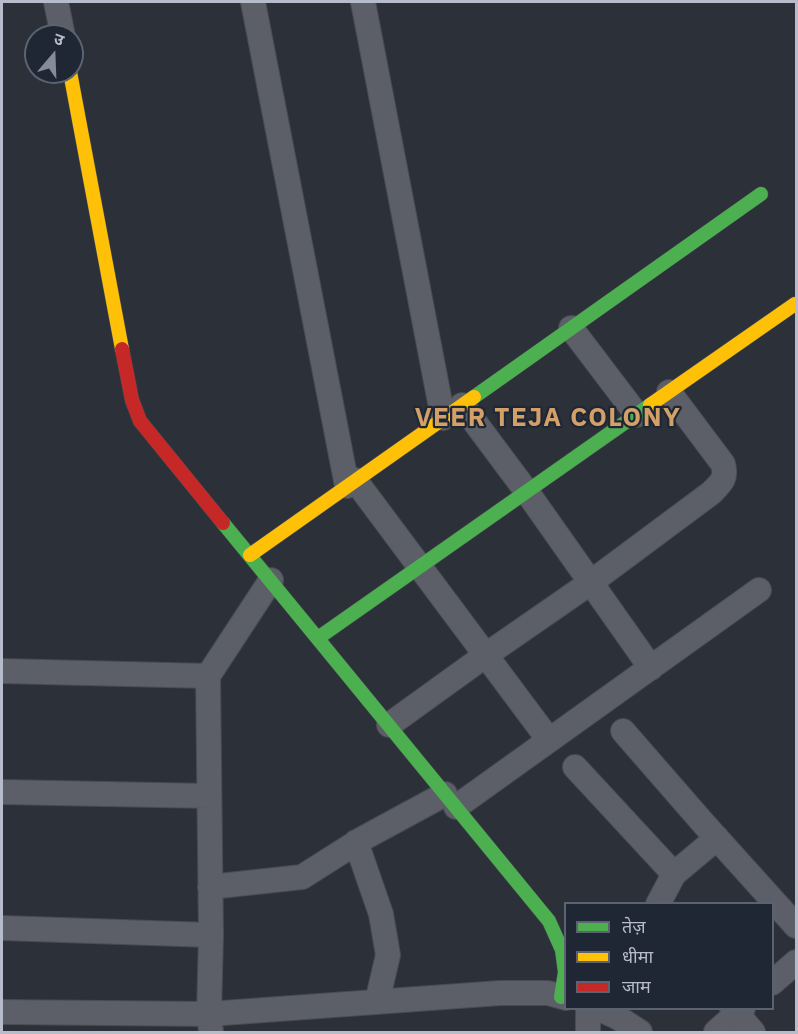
<!DOCTYPE html>
<html>
<head>
<meta charset="utf-8">
<style>
  body { margin:0 }
  #map { position:relative; width:798px; height:1034px; overflow:hidden; background:#2c3039; font-family:"IBM Plex Sans","Noto Sans Devanagari",sans-serif }
  canvas { display:block }
  .frame { position:absolute; inset:0; border:3px solid #b6bcca; pointer-events:none }
  .legend { position:absolute; left:564px; top:902px; width:210px; height:108px; box-sizing:border-box; background:#1f2634; border:2px solid #5b6270; margin:0; padding:8px 10px; list-style:none; font-size:18px; color:#b6bcca }
  .legend li { display:flex; align-items:center; gap:12px; height:30px }
  .legend b { width:30px; border:2px solid #5b6270 }
  .north { position:absolute; left:24px; top:24px; width:60px; height:60px; box-sizing:border-box; background:#1f2634; border:2px solid #5b6270; border-radius:50%; rotate:19deg; font-size:16px; font-weight:700; line-height:24px; text-align:center; color:#b6bcca }
  .north::after { content:''; display:block; margin:auto; width:21px; height:27px; background:#868b97; clip-path:polygon(50% 0,100% 100%,50% 72%,0 100%) }
</style>
</head>
<body>
<div id="map">
<canvas width="798" height="1034"></canvas>
<div class="frame"></div>
<ul class="legend">
<li><b style="height:8px;background:#4caf50"></b>तेज़</li>
<li><b style="height:8px;background:#ffc107"></b>धीमा</li>
<li><b style="height:8px;background:#c62828"></b>जाम</li>
</ul>
<div class="north">उ</div>
</div>
<script>
const c = document.querySelector('canvas').getContext('2d');
c.lineJoin = 'round';
function strokePath(path, color, width, dash) {
  c.strokeStyle = color;
  c.lineWidth = width;
  c.lineCap = dash ? 'butt' : 'round';
  c.setLineDash(dash || []);
  c.stroke(path);
}
function label(font, color, halo, rows, align = 'center') {
  c.font = font + ' "IBM Plex Sans",sans-serif';
  c.lineWidth = 4.5;
  c.setLineDash([]);
  c.textBaseline = 'middle';
  c.strokeStyle = halo;
  c.fillStyle = color;
  for (const [text, x, y, turn = 0] of rows) {
    c.save();
    c.translate(x, y);
    c.rotate((+turn || 0) * Math.PI / 180);
    c.textAlign = isNaN(turn) ? turn : align;
    if (halo) c.strokeText(text, 0, 0);
    c.fillText(text, 0, 0);
    c.restore();
  }
}
const street = new Path2D(`
  M56,2l7,34
  M253,2l94,484
  M363,2l80,416
  M571,328l66,87
  M462,405l65,87 124,176
  M355,480l194,260
  M2,671l206,5
  M389,725l97,-70 104,-72 121,-90c10,-10 16,-14 12,-29l-54,-72
  M623,731l81,93 92,102
  M575,767l99,107 43,-36
  M2,792l207,4
  M456,807l303,-217
  M356,842l25,72 7,41 -11,47
  M210,887l92,-10 60,-38 83,-45
  M658,904l16,-30
  M2,928l209,7
  M772,983l24,-21
  M597,1008l20,9 23,15
  M732,1008l21,24
  M2,1012l207,2 291,-21h48l18,5
  M211,1032l-2,-18 2,-79 -3,-259 63,-96
  M588,1032v-24
  M716,1032l27,-24`);
const fast = new Path2D(`
  M474,397l287,-203
  M223,523l326,398 13,29 3,22 -4,25
  M318,638l332,-233`);
const slow = new Path2D(`
  M70,72l52,277
  M650,405l145,-101
  M250,555l224,-158`);
const jam = new Path2D(`
  M122,349l10,51 8,21 83,102`);
strokePath(street, '#484b52', 26);
strokePath(fast, '#484b52', 15);
strokePath(slow, '#484b52', 15);
strokePath(jam, '#484b52', 15);
strokePath(street, '#5c5f67', 24);
strokePath(fast, '#4caf50', 14);
strokePath(slow, '#ffc107', 14);
strokePath(jam, '#c62828', 14);
c.letterSpacing = '1.5px';
label('bold 26px', '#d3a068', '#1f2634', [
  ["VEER TEJA COLONY",548,418]
]);
c.letterSpacing = '0px';
</script>
</body>
</html>
